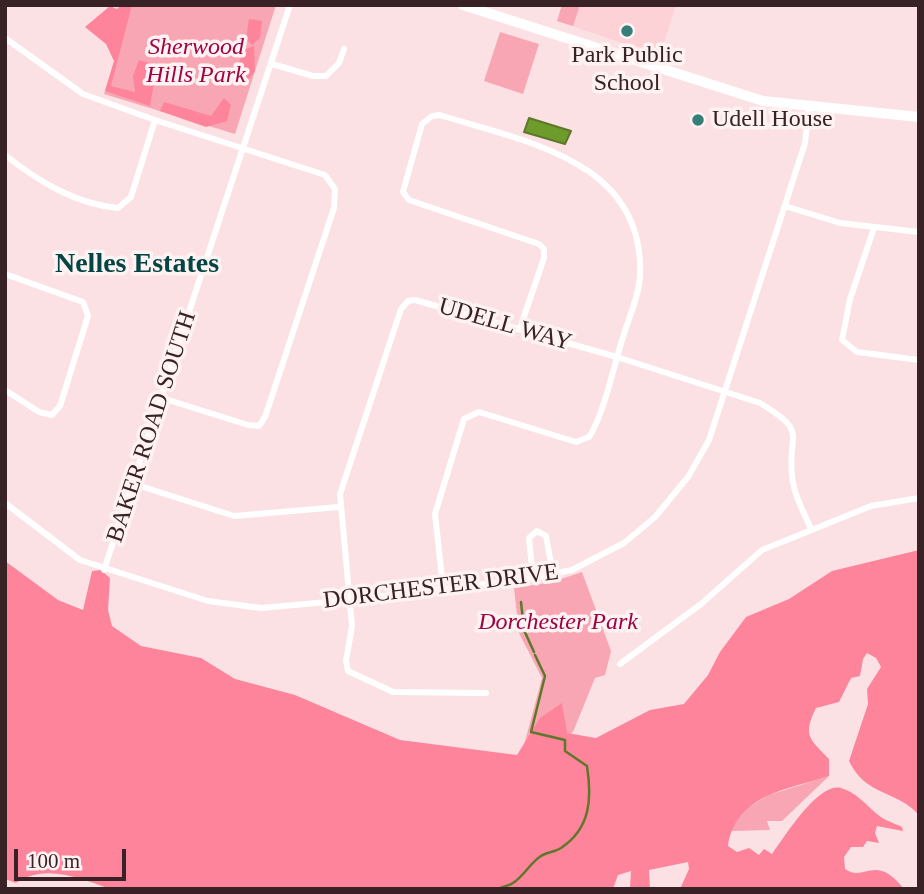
<!DOCTYPE html>
<html>
<head>
<meta charset="utf-8">
<style>
  body { margin:0 }
  #map { position:relative; width:924px; height:894px; overflow:hidden; background:#fbe1e4; font-family:Georgia,serif }
  canvas { display:block }
  .frame { position:absolute; inset:0; border:7px solid #392225; pointer-events:none }
  .scale { position:absolute; left:14px; top:849px; width:112px; height:32px; box-sizing:border-box; border:4px solid #392225; border-top:0; padding-left:9px; font-size:21px; line-height:24px; white-space:nowrap; color:#392225; -webkit-text-stroke:5px #fff2f3; paint-order:stroke }
</style>
</head>
<body>
<div id="map">
<canvas width="924" height="894"></canvas>
<div class="frame"></div>
<div class="scale">100 m</div>
</div>
<script>
const c = document.querySelector('canvas').getContext('2d');
c.lineJoin = 'round';
function paint(path, color) {
  c.fillStyle = color;
  c.fill(path, 'evenodd');
}
function strokePath(path, color, width, dash) {
  c.strokeStyle = color;
  c.lineWidth = width;
  c.lineCap = dash ? 'butt' : 'round';
  c.setLineDash(dash || []);
  c.stroke(path);
}
function label(font, color, halo, rows, align = 'center') {
  c.font = font + ' Georgia,serif';
  c.lineWidth = 7;
  c.setLineDash([]);
  c.textBaseline = 'middle';
  c.strokeStyle = halo;
  c.fillStyle = color;
  for (const [text, x, y, turn = 0] of rows) {
    c.save();
    c.translate(x, y);
    c.rotate((+turn || 0) * Math.PI / 180);
    c.textAlign = isNaN(turn) ? turn : align;
    if (halo) c.strokeText(text, 0, 0);
    c.fillText(text, 0, 0);
    c.restore();
  }
}
paint(new Path2D(`
  M562,5h114l-16,51 -103,-35z`), '#fdd2d7');
paint(new Path2D(`
  M132,5h144l-41,129 -131,-40z
  M562,5h18l-7,21 -16,-5z
  M500,32l39,12 -16,50 -39,-13z
  M582,572l29,79 -6,24 -10,3 -22,54 -14,13h-35l18,-67 -23,-45 -5,-45 38,-6z
  M829,776l-47,45h-15l3,9 -40,1 13,-21 26,-15z`), '#f8a6b3');
paint(new Path2D(`
  M121,5h11l-21,81 24,6 -2,-16 6,-16 18,5 -7,41 -45,-15 9,-30 -8,-17 -21,-17 25,-21 7,3z
  M249,19l13,2 -2,17 -8,7 -6,-6z
  M254,46l1,25 -9,12 -12,-4 9,-29z
  M224,98l7,7 -4,16 -21,6 -46,-16 4,-9 47,14z
  M919,550v265c-22,-25 -54,-19 -70,-54l19,-57 -1,-15 14,-22 -5,-9 -9,-5 -4,6 -3,17 -9,2 -12,24 -23,6c-14,28 -6,31 13,51v17c-42,14 -93,18 -101,70l9,6 12,-4 10,7 5,-6 8,5c12,-16 46,-72 69,-66 15,4 25,17 36,26 6,6 17,9 25,13l1,4 -26,-5 -2,7 4,10 -12,-2 -4,6h-12l-7,10 1,12c19,14 30,-17 59,20h-224l9,-20 -1,-7 -39,8 1,19 -20,-1 1,-17 -13,4 -5,14h-503c-30,-11 -65,-26 -94,-6l-11,-4v-318l53,39 25,10 9,-39 9,-1 9,8 -2,32 4,16 29,20 60,12 34,21 60,16 105,45 117,15 23,-37 22,-15 5,30 29,5 54,-28 34,-6 24,-29 12,-23 26,-35 43,-18 43,-28z`), '#fd849a');
const water = new Path2D(`
  M529,118l42,13 -6,13 -41,-12z`);
paint(water, '#6e9c2c');
strokePath(water, '#5e772a', 2);
strokePath(new Path2D(`
  M521,602l3,28 10,22
  M498,889c5,-3 11,-3 15,-6 11,-7 17,-20 28,-27 6,-4 14,-4 20,-8 30,-20 31,-50 26,-82l-22,-15v-11l-34,-8 14,-56 -10,-21`), '#5e772a', 2.5);
strokePath(new Path2D(`
  M5,38l78,56 72,26 170,55 10,14 -1,19 -69,209 -6,9 -11,-1 -86,-27
  M272,64l41,12h13l13,-13 5,-14
  M5,155c33,26 70,49 113,53l13,-11 24,-77
  M785,206l55,17 79,9
  M874,228l-24,71 -8,41 15,12 62,8
  M5,274l78,28 5,14 -28,90 -8,9 -13,-3 -34,-22
  M134,484l100,32 105,-9
  M5,503l75,57 128,41 53,7 89,-8 170,-20 52,-10 52,-27 31,-26 33,-40 21,-37 96,-297 4,-36
  M104,570l186,-565
  M533,578l-4,-40 8,-7 9,5 7,38
  M443,587l-8,-73 29,-95 15,-7 97,30 13,-5c14,-20 26,-75 34,-100 6,-20 16,-41 17,-61 5,-116 -115,-134 -200,-161l-8,1 -10,8 -19,68 6,8 130,44 5,5v9l-24,70
  M620,664l81,-60 61,-54 109,-44 48,-8
  M486,693l-93,-1 -45,-21 -2,-10 6,-35 -12,-132 61,-185 7,-8 7,-1 202,57 143,46c50,30 27,30 32,73 2,19 12,37 19,53`), '#fff', 6);
strokePath(new Path2D(`
  M463,5l300,96 156,16`), '#fff', 10);
for (const [x, y, r, color] of [
  [627,31,7,"#367e79"],
  [698,120,7,"#367e79"]
]) {
  const dot = new Path2D();
  dot.arc(x, y, r, 0, 2 * Math.PI);
  c.fillStyle = color;
  c.fill(dot);
  strokePath(dot, '#fff2f3', 2.5);
}
label('italic 24px', '#9f033f', '#fff2f3', [
  ["Sherwood",196,48],
  ["Hills Park",196,76],
  ["Dorchester Park",558,623]
]);
label('24px', '#392225', '#fff2f3', [
  ["Park Public",627,56],
  ["School",627,84],
  ["Udell House",712,120,"left"]
]);
label('24px', '#392225', '#fff2f3', [
  ["UDELL WAY",505,325,16],
  ["BAKER ROAD SOUTH",152,427,-72],
  ["DORCHESTER DRIVE",441,587,-7]
]);
label('bold 28px', '#024542', '#fff2f3', [
  ["Nelles Estates",137,265]
]);
</script>
</body>
</html>
